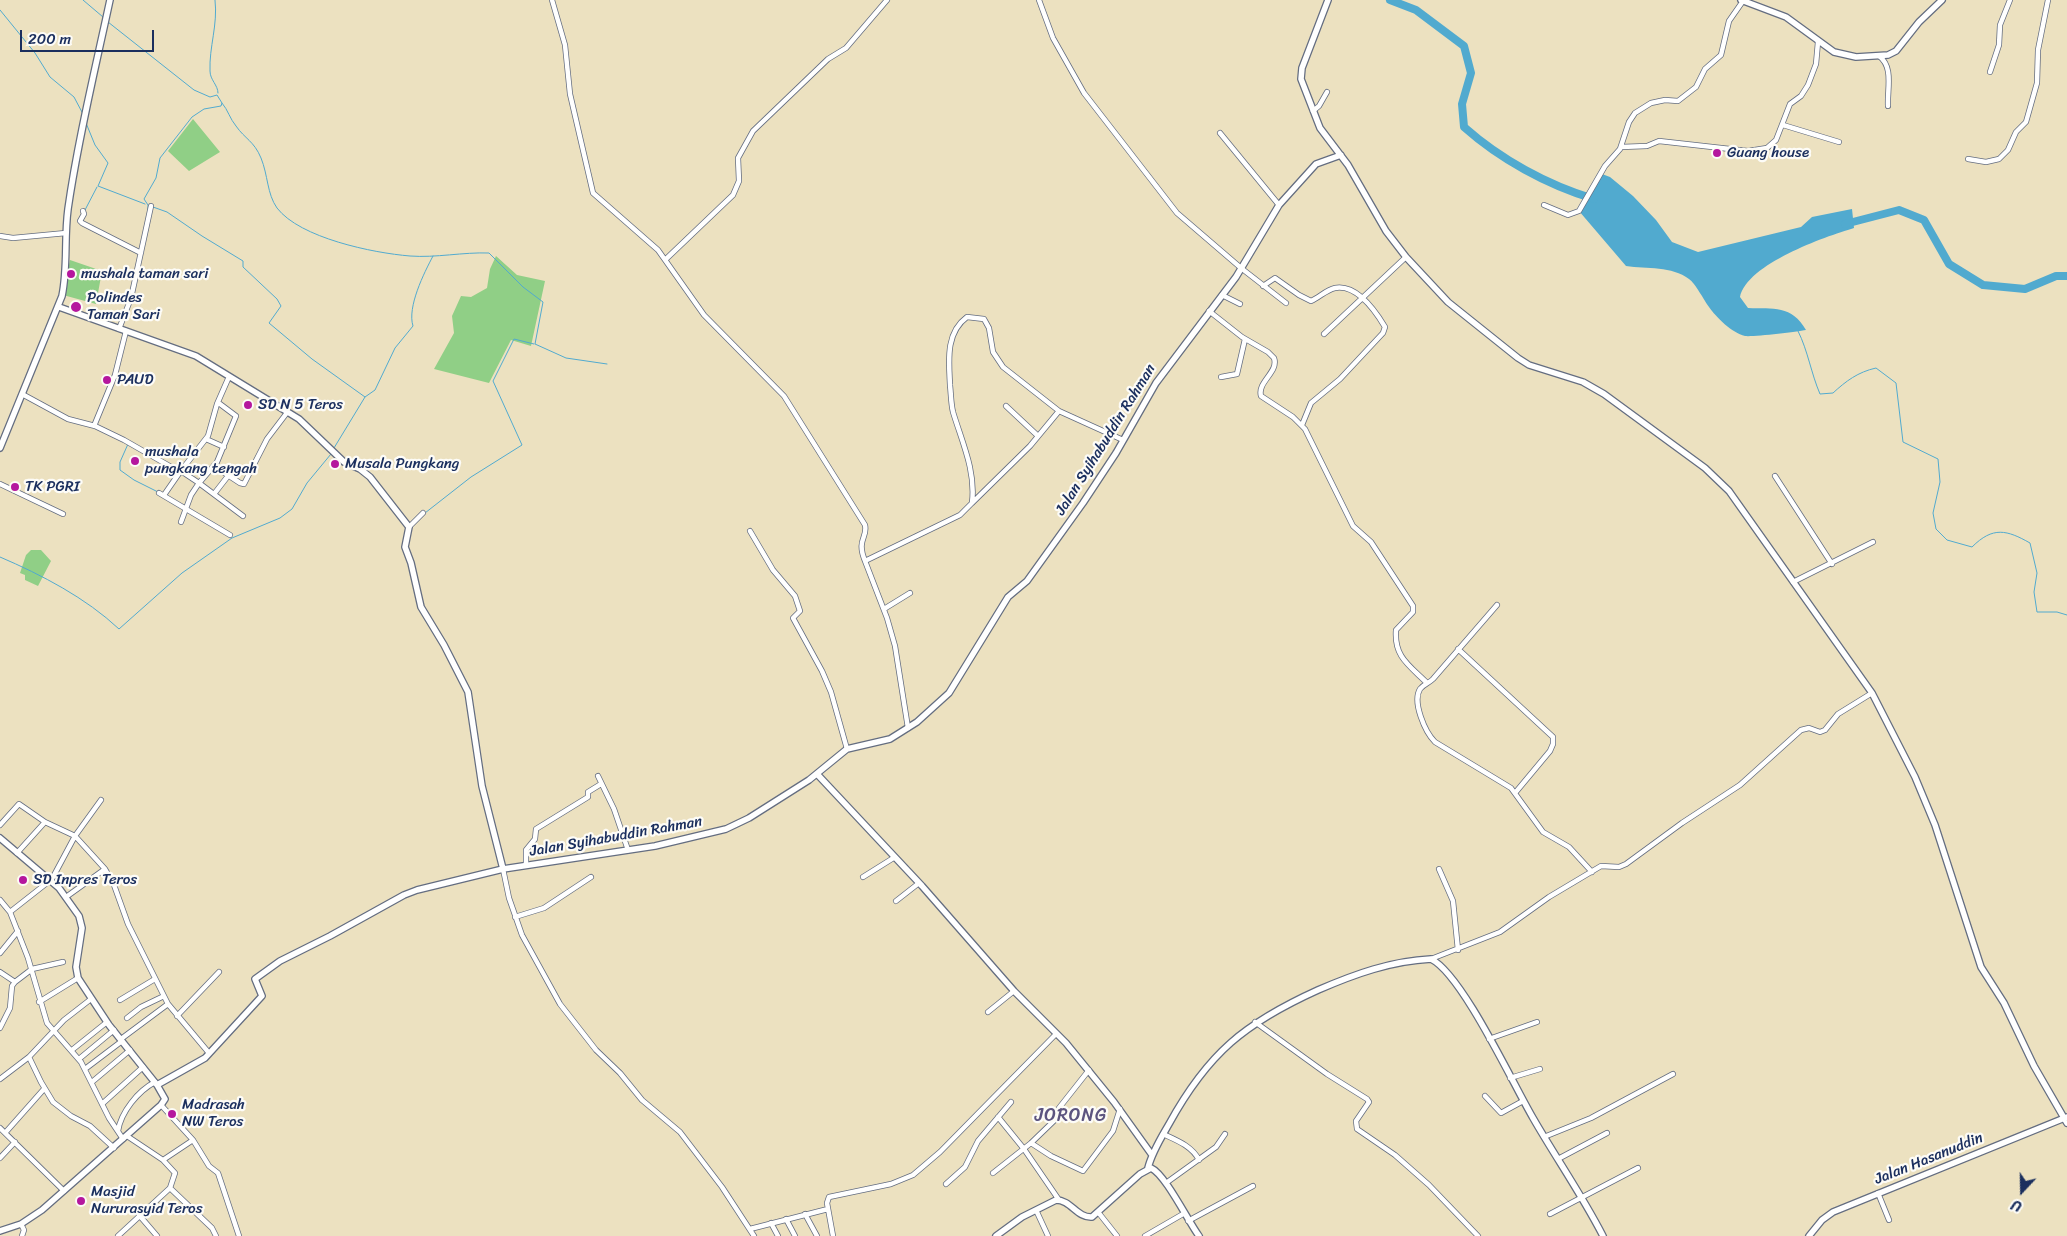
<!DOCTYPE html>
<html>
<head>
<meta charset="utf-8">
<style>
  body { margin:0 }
  #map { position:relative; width:2067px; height:1236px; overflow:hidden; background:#ece1c0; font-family:Sriracha,sans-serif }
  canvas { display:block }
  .north { position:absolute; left:1997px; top:1166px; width:50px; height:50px; -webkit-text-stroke:4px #fdfcf7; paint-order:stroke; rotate:201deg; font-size:14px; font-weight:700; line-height:20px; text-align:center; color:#1b2f5e }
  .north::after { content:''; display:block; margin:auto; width:18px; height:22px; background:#1b2f5e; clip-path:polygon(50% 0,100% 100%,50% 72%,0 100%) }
  .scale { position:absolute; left:20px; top:30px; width:134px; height:22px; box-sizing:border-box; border:2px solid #1b2f5e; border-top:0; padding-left:6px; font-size:15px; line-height:18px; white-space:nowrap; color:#1b2f5e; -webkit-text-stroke:4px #fdfcf7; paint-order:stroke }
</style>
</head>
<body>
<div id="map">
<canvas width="2067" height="1236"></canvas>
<div class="north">U</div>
<div class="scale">200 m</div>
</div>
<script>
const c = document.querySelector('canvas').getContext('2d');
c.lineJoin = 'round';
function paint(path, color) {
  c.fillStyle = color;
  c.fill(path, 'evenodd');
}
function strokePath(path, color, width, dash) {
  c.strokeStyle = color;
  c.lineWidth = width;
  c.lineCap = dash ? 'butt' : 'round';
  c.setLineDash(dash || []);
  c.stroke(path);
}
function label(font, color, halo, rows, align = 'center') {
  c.font = font + ' Sriracha,sans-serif';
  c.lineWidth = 4.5;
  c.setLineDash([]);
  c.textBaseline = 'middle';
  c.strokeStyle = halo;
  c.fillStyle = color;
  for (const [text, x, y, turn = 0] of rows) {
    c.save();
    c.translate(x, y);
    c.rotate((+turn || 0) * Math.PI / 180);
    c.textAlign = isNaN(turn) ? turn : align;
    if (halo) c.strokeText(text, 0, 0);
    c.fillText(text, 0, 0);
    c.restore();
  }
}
paint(new Path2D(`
  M193,119l27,33 -31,19 -21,-20z
  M496,256l21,19 28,6 -14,65 -20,-6 -22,43 -55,-14 20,-36 -2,-17 9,-20 10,1 16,-9 3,-19z
  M70,260l32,11 -6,33 -33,-9z
  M31,550h10l10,11 -13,25 -13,-6v-5l-5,-2 6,-18z`), '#90cf86');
paint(new Path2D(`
  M1602,174l8,3 23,19 23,24 16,22 26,10 103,-25 11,-10 40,-8 2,19c-30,9 -107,36 -114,69l8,11c25,1 44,-3 58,22 -10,2 -53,7 -61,6 -13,-3 -29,-19 -36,-29 -5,-7 -14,-24 -20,-28 -17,-13 -42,-10 -63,-13l-47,-55z`), '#51aacf');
strokePath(new Path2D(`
  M83,0l20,17
  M215,0c3,25 -6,47 -5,71 0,9 8,14 8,22
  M0,10l35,43 15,24 24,20 9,17
  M108,22l86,68 16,7 7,-2 5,8 -1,3 -17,3 -12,8 -32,41 -4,20 -12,21 4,6v6
  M222,103c6,7 8,16 14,23 9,13 18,15 25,32 7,17 6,36 16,50 23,30 96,45 133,48 26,2 53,-4 79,-3l34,34 20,15 -8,42 31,14 41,6
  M86,123l9,22 13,18 -10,23 47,18
  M153,207l14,5 35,24 41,25v6l34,32 4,7 -12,17 43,36 53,38 -31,51
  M85,210l12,-23
  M40,234l15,-2
  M1798,331c10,20 13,42 22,63l13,-1c13,-12 25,-21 43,-25l20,15 7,59 35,17 2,23 -7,31 3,16 11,11 25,7c21,-21 35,-17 58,-4l7,30 -3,19 3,20h20l10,3
  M365,397l10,-7 20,-42 18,-22c-6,-19 11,-53 20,-70
  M128,444l-8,18v8l14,10 24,12
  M425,513l46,-36 51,-32 -29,-64 21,-42 20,5
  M0,557c42,18 86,41 119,72l63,-56 50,-35 48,-20 12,-9 15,-26 24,-29`), '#51aacf', 1);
strokePath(new Path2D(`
  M1390,0l26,10 48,36 7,27 -9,31 2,23c36,32 83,58 130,72
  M1845,224l54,-14 25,10 25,44 34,21 42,4 31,-13h11`), '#51aacf', 8);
const minor = new Path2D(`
  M552,0l13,45 5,49 23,99 65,57 46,65 80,81 81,129c3,13 -9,14 0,36
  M1039,0l14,38 31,55 93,120 64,55 45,35
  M1879,56c15,11 8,33 9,50
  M1990,72l9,-27 1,-20 10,-25
  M1313,111l6,-5 8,-14
  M1783,125l56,17
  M1220,133l59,72
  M1621,147l26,-1 12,-5 89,10 19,-3 9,-8 14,-36 11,-8 7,-11 8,-21 2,-22
  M1968,159l18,3 13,-3 9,-9 8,-18 10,-10 11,-39 1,-33 10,-50
  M1544,205l24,10 11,-4 26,-45 15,-17 9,-27 6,-9 16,-10 14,-3 13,1 18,-14 9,-18 16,-14 8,-34 14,-20
  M83,211l1,3 -4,7 2,2 59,30
  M0,236l13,2 53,-5
  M666,259l67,-64 6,-14 -1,-23 15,-27 75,-72 18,-11 41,-48
  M1263,286l12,-8 24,17 12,6c9,-4 15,-11 24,-13 22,-4 41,24 50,39l-2,6 -43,46 -29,24 -9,22
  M1222,295l18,9
  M1209,311l33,26 26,15 6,6c5,14 -17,24 -13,38l32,21 12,12 48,97 18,16 42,64v6l-17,18c-2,27 13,35 31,53
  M119,329l12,-31 20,-92
  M1324,334l82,-77
  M1221,377l16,-3 8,-35
  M22,394l46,25 27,7 29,14 56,32 28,-36 9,-32 11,-25
  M1006,406l32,30
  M94,426l21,-51 11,-44
  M206,439l18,8
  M214,466l26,17 4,1 23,-45 19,-25
  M181,471l18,12 18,-21 19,-46 -16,-12
  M1775,476l57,88
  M0,484l63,30
  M159,493l71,42
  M214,494l14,-18
  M164,495l16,-23
  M972,503l58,-57 29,-35
  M181,522l10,-27 8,-12 44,33
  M409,527l14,-14
  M750,531l23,39 22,26 5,15 -7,7 29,53 9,21 16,57
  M1793,582l80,-40
  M1497,605l-64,74c-4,4 -9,5 -13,10 -8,13 5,43 15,53l76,46 32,44 26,15 23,25
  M884,609l26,-16
  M1458,649l95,88v7l-3,7 -35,42
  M908,728l-13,-82 -8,-28 -22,-57 95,-46 12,-12c4,-32 -10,-61 -19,-91 -2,-8 -2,-18 -3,-27 -1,-23 -5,-52 17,-68l17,2 5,9 4,24 10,15 56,44 64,29
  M598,776l16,33 14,41
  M101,800l-26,36 -23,43 -42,33 18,46 19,65 34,39 28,56 14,21
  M45,822l30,14 30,33 9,16 14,39 40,80 41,49
  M0,825l19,-21 26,18 -28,31
  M526,865v-15l9,-11 1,-10 52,-32v-5l13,-8
  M503,869l6,29 13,37 38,69 36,46 24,23 22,27 38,32 42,55 32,49
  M1439,869l14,32 5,49
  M863,877l32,-20
  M66,897l39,-28
  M0,900l10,12
  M896,901l23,-18
  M515,917l29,-9 47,-31
  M0,953l18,-22
  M1431,959l69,-27 49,-35 52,-31 18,1 7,-3 56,-41 58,-38 61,-55 8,-2 11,4 5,-2 13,-16 34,-21
  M0,972l15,10
  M120,1000l35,-21
  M39,1002l39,-24
  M988,1012l26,-21
  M177,1016l42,-44
  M127,1018l14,-11 23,-11
  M1255,1022l72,52 40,25 2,3 -13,19 1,8 38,26 34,30 49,51
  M0,1028l10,-20 2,-22 3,-4 17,-13 31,-7
  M121,1039l47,-35
  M1489,1039l48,-17
  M72,1050l35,-28
  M29,1057l12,25 12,20 18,14 19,10 24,22
  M79,1059l35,-29
  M85,1069l37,-28
  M1510,1078l30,-9
  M0,1079l29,-22 35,-37 27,-21
  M92,1082l38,-32
  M1485,1096l16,17 22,-12
  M102,1104l41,-37
  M161,1105l32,35 16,26 9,7 21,63
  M998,1117l26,32 35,51
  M0,1128l64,63
  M118,1131c3,-19 20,-40 37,-49
  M5,1133l39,-44
  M1163,1134c13,6 29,12 36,26
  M127,1136l36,24
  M1544,1137l47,-19 82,-44
  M1031,1143l20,13 32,15 30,-40 7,-22
  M0,1158l15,-16
  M1558,1159l49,-26
  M993,1173l38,-30 29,-28 -1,-7 30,-38
  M1166,1183l50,-36 9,-13
  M946,1184l19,-17 13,-26 33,-39
  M170,1188l42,40 4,8
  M1878,1193l11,27
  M1036,1210l12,26
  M1098,1212l19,24
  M805,1214l12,22
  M1550,1214l88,-46
  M139,1215l18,21
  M786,1219l9,17
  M1188,1221l65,-35
  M771,1223l7,13
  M21,1224l3,6 -2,6
  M750,1229l78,-20
  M118,1236l52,-48 5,-15 -12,-13 30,-20
  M833,1236l-6,-33 2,-6 62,-13 22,-9 27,-23 116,-118
  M1145,1236l38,-22`);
const tertiary = new Path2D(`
  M1328,0l-26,68 -1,11 19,49 28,37 38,66 20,26 42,45 70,56 11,7 54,17 21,12 101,74 24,23 143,202 43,84 20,48 46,142 23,36 30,63 33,57
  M1741,0l45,17 48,35 22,5 32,-2 8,-4 23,-29 23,-22
  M59,307l137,49 103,63 45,43 16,7 10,8 39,50 -4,20 6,16 10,44 23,38 24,47 14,94 21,83
  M0,448l62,-152c6,-29 2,-57 6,-87 10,-70 27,-139 42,-209
  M817,774l105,112 92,105 52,52 48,59 38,53
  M0,838l59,50 20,28 3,12 -6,39 2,11 31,47 48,60
  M1148,1168c4,-16 13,-30 21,-44 39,-71 76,-101 149,-134 37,-16 73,-29 113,-31 31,15 82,125 102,159 23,40 49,77 70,118
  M0,1231l21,-7 21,-14 119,-105 4,-6 -8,-14 48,-27 57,-62 -7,-17 25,-18 50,-25 74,-41 13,-5 86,-21 152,-23 71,-17 23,-11 60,-38 38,-31 43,-10 27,-17 32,-29 59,-96 19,-16 56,-78 33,-50 40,-70 80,-106 43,-72 37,-41 25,-9
  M996,1236l26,-19 34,-17c15,0 21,18 36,17l48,-43 11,-6c14,6 37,53 48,68
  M1809,1236l13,-16 11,-8 234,-95`);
strokePath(minor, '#646d80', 6);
strokePath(tertiary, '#646d80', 8);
strokePath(minor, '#fff', 4.5);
strokePath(tertiary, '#fff', 5.5);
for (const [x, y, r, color] of [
  [1717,153,5,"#b5179e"],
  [71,274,5,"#b5179e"],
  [76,307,6,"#b5179e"],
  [107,380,5,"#b5179e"],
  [248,405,5,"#b5179e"],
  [135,461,5,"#b5179e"],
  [335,464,5,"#b5179e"],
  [15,487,5,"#b5179e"],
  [23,880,5,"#b5179e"],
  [172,1114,5,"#b5179e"],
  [81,1201,5,"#b5179e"]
]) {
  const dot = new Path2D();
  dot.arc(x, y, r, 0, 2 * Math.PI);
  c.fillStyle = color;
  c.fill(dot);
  strokePath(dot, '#fdfcf7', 2);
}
label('15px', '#1b2f5e', '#fdfcf7', [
  ["Guang house",1727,153],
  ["mushala taman sari",81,274],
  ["Polindes",87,298],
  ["Taman Sari",87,315],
  ["PAUD",117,380],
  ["SD N 5 Teros",258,405],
  ["mushala",145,452],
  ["pungkang tengah",145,469],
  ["Musala Pungkang",345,464],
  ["TK PGRI",25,487],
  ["SD Inpres Teros",33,880],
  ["Madrasah",182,1105],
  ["NW Teros",182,1122],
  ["Masjid",91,1192],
  ["Nururasyid Teros",91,1209]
], 'left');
label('15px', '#1b2f5e', '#fdfcf7', [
  ["Jalan Syihabuddin Rahman",1106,440,-58],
  ["Jalan Syihabuddin Rahman",616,837,-10],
  ["Jalan Hasanuddin",1929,1159,-22]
]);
c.letterSpacing = '1px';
label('18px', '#5c547f', '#fdfcf7', [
  ["JORONG",1071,1116]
]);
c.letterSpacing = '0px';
</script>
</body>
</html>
